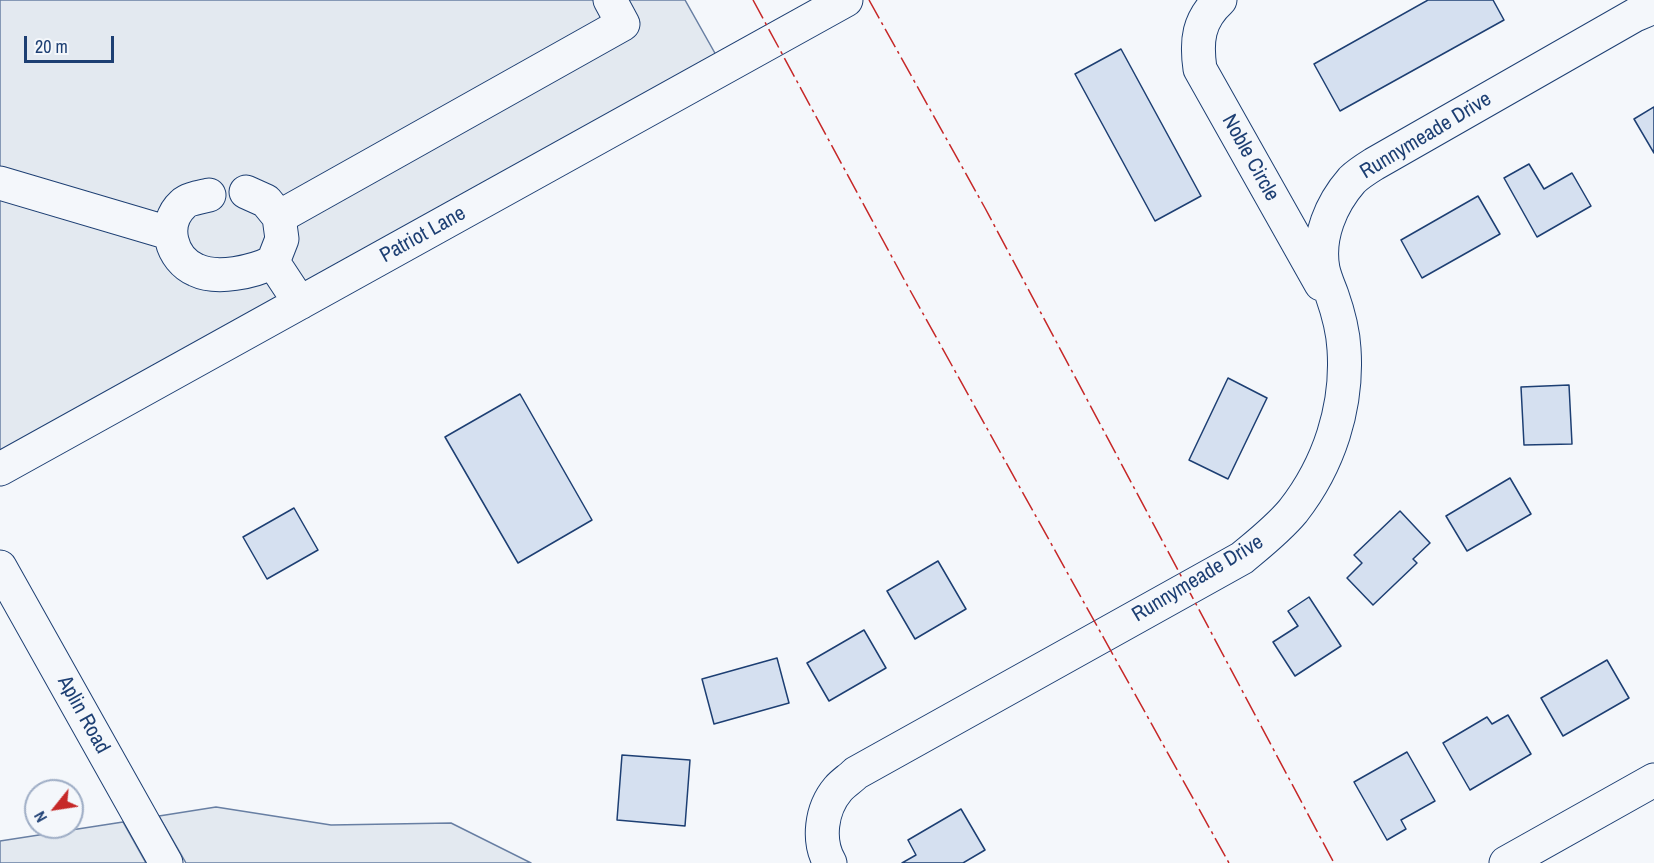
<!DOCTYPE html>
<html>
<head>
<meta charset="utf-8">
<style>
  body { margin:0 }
  #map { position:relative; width:1654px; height:863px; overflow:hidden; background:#f4f7fb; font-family:"Archivo Narrow",sans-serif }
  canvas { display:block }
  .north { position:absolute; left:24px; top:779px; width:60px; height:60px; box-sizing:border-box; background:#f4f7fb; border:2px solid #9eadc5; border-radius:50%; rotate:240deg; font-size:16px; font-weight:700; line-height:24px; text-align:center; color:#1d3f73 }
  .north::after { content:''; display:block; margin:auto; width:21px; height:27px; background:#c62828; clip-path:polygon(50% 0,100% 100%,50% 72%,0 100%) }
  .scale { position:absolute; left:24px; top:36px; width:90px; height:27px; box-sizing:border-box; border:3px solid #1d3f73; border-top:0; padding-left:8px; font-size:18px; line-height:21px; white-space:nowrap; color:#1d3f73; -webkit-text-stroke:4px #f4f7fb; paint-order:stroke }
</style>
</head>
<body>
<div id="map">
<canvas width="1654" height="863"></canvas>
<div class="north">N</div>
<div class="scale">20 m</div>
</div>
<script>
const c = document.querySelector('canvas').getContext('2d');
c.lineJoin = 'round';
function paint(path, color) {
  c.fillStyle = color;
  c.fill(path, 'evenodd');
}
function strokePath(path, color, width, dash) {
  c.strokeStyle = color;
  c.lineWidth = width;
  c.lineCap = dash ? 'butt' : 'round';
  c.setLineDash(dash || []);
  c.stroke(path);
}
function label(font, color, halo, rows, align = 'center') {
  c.font = font + ' "Archivo Narrow",sans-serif';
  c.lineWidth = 4.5;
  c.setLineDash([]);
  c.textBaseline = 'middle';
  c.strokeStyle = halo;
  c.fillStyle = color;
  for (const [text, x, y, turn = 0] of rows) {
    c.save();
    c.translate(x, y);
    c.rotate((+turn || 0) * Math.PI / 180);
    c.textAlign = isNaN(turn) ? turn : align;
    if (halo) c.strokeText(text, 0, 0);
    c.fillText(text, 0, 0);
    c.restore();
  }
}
const green = new Path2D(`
  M0,0h685l31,55 -716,397z
  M216,807l115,18 120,-2 80,40h-345l-27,-47z
  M123,822l23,41h-146v-22z`);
paint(green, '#e3e9f0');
strokePath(green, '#687fa3', 1.5);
const building = new Path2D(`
  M1428,0h65l11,20 -164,91 -26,-47z
  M1121,49l80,147 -46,25 -80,-147z
  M1654,107v46l-20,-34z
  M1529,164l15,25 28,-16 19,33 -54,31 -33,-59z
  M1478,196l22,38 -78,44 -21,-38z
  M1228,378l39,20 -39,81 -39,-19z
  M1569,385l3,59 -48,1 -3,-58z
  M520,394l72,126 -74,43 -73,-126z
  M1510,478l21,36 -64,37 -21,-35z
  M294,508l24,42 -51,29 -24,-42z
  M1400,511l30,32 -17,16 4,4 -44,42 -26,-27 15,-15 -8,-8z
  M938,561l28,48 -51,30 -28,-48z
  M1309,597l32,49 -46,30 -22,-34 25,-16 -10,-15z
  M864,630l22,38 -57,33 -22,-38z
  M777,658l12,45 -75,21 -12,-45z
  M1607,660l22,38 -66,38 -22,-38z
  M1508,715l23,39 -61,36 -27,-47 44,-26 5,7z
  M1407,752l28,49 -34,19 5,9 -19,11 -33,-58z
  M622,755l68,5 -5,66 -68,-6z
  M961,809l24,41 -22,13h-61l14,-8 -8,-15z`);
paint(building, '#d5e0f0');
strokePath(building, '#1d3f73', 1.5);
const minor = new Path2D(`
  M1220,0c-22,20 -24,41 -20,69l121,215
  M0,183l169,50
  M246,192l20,9 13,16 3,22 -9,23
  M209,195c-8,2 -21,4 -26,9 -22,20 -12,55 13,66 21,10 57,2 77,-8l27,41
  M279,217l344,-193 -13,-24
  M0,469l846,-469
  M0,567l166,296
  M830,863c-13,-22 -9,-54 8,-74 5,-6 12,-10 18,-16l386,-215c18,-15 36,-29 51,-47 36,-46 55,-104 51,-162 -1,-19 -6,-37 -12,-54 -3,-8 -7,-17 -9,-26 -6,-32 8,-65 29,-89 6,-6 14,-11 22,-16l261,-149 19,-8
  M1506,863l148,-83`);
strokePath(minor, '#1d3f73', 35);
strokePath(minor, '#f4f7fb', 33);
strokePath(new Path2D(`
  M753,0l153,283 323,580
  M869,0l116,208 349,655`), '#c62828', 1.5, [21, 4.5, 3, 4.5]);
label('21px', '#1d3f73', '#f4f7fb', [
  ["Runnymeade Drive",1426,136,-31],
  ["Noble Circle",1250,158,61],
  ["Patriot Lane",423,235,-29],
  ["Runnymeade Drive",1198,579,-31],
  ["Aplin Road",83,715,61]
]);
</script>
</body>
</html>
